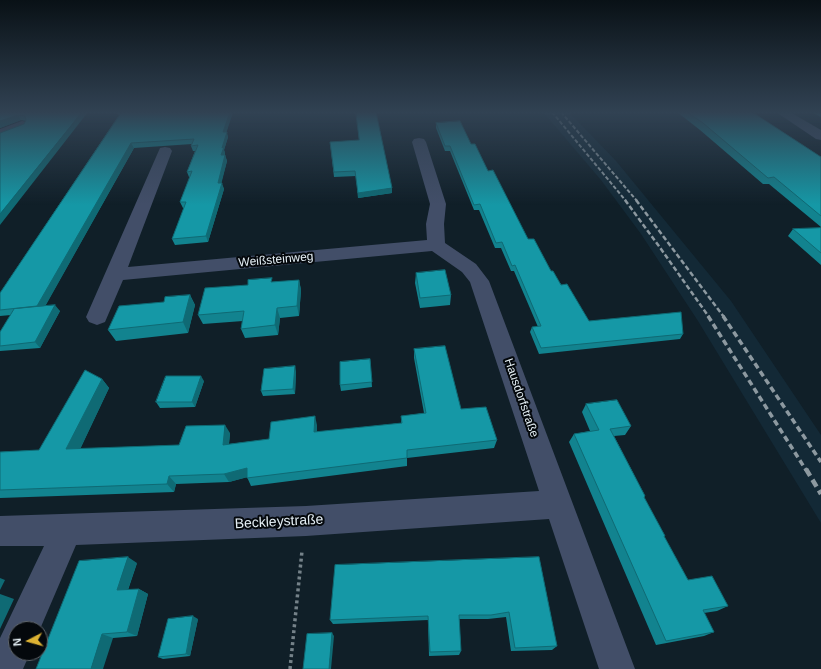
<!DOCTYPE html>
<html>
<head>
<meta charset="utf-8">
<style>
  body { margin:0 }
  #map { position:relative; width:821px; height:669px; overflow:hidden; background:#101f28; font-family:Arial,sans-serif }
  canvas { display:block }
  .north { position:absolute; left:8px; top:621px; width:40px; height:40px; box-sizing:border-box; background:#04080c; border:1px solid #5e6469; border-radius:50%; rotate:264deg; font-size:11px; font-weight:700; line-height:16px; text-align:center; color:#e4eef4 }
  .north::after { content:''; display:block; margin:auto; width:14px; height:18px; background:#dcb233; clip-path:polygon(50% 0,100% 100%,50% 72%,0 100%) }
</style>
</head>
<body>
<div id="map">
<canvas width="821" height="669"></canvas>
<div class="north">N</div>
</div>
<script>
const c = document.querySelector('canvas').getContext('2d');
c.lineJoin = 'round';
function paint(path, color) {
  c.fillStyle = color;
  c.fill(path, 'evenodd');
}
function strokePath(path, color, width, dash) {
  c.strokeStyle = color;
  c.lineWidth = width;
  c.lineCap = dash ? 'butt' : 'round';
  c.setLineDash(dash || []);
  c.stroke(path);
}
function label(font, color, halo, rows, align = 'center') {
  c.font = font + ' Arial,sans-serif';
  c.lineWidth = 4;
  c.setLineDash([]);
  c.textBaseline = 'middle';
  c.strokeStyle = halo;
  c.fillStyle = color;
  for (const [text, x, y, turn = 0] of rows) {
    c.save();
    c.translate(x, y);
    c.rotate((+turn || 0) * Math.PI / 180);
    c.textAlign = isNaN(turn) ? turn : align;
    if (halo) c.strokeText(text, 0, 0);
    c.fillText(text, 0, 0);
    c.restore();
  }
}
paint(new Path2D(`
  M543,112h26l47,49 115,140 90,134v88l-123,-202 -57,-87 -40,-54z`), '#132936');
strokePath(new Path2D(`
  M290,669l12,-118`), '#758289', 3.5, [3, 3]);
paint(new Path2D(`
  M776,112h14l31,18v10l-5,-1z
  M22,121l5,1 1,3 -1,3 -27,10v-9z
  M419,138l5,1 2,3 20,62 -2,20 1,19 31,21 13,17 146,388h-36l-50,-150 -243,17 -230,9 -36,84h-24v24h14l-7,16h-23v-31l44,-92h-44v-30l306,-10 233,-15 -69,-209 -8,-10 -30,-21 -309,29 -18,42 -8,3 -8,-3 -3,-5 74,-169 5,-1 5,1 2,3 -44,116 299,-27 -1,-16 4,-20 -18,-62 2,-3z`), '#424e68');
strokePath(new Path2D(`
  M552,112l74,89
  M561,112l76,89`), '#8d99a0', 2, [4, 2]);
strokePath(new Path2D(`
  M625,200l36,49 48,68
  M636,200l88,117`), '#8d99a0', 2.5, [5, 2.5]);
strokePath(new Path2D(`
  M708,316l98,154
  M723,316l98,146`), '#8d99a0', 3.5, [6, 3.5]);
strokePath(new Path2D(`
  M806,469l15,25`), '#8d99a0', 4.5, [8, 4.5]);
paint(new Path2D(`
  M0,112h88l-64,12 2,-3 -5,-1 -21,8z
  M114,112h119l-7,20 2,5 -4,13 1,3v2l2,6 -6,22 3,6 -16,53 -33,3 -3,-6 12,-31h-1l-3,-6 10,-25h-1l-2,-5 8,-21h-2l-2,-5 1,-2 -58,4 -89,158 15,5 -20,37 -40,3v-19l11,-17 -11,1v-23l119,-178z
  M677,112h75l69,45v70l-52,-43h-6l-63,-54z
  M811,112h10v5z
  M436,123l35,21 17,27 40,68 23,32 38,50 94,13 -3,5 -141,15 -9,-22 2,-5h6l-24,-56h-3l-10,-23h-6l-16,-38h-5l-24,-59h-5l-9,-23z
  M330,142l62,51 -34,5 -2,-22 -22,1z
  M821,228v37l-33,-29 5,-7z
  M416,273l35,22 -1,10 -30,3 -5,-25z
  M299,280l2,10 -2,26 -19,2 -2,17 -33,3 -4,-9 2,-8 -40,3 -5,-9 75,-33z
  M190,295l5,10 -7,28 -72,8 -8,-11 56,-28z
  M414,349l47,60 36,31 -3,8 -87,10v8l-156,20 -4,-9 -18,5 -53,2 -2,8 -174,6v-46l39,-2 63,-71 7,9 -29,61 99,-4 51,-12 -1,11 40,-5 48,-14v7l84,-9v-7l23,-3 -10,-55z
  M370,359l2,28 -31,4 -1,-6z
  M296,371l-1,23 -32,2 -2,-5z
  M204,381l-9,26 -35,1 -4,-6z
  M586,404l45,22 -6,9 -11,1 31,60 -1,2 21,38 -1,1 24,43 40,26 -11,5 -13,2 10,19 -10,4 -48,9 -87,-203 5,-8 16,-3 -8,-19z
  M539,557l18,89 -5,4 -41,1 -5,-34 -18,2h-29l2,32 -2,4 -30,1 -1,-36 -95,4 -3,-4z
  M137,563l-9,27 11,-1 9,5 -11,42 -24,2 -77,31z
  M198,619l-8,37 -27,3 -5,-2z`), '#12838f');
paint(new Path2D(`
  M82,112h6l-88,113v-11z
  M230,112h3l-8,25 -2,-5z
  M18,115l3,5 -21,8v-7z
  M227,132l1,5 -4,13 1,3 -2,8 -2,-6 1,-7z
  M131,143l3,5 -92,164 -5,-6z
  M225,155l2,6 -7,28 -2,-6z
  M222,183l2,6 -16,53 -2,-6z
  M392,188v5l-34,5v-5z
  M299,280l2,10 -2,26 -2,-10z
  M190,295l5,10 -7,28 -5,-11z
  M55,305l5,6 -20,37 -5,-6z
  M277,308l3,10 -2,17 -3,-10z
  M295,366l1,5 -1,23 -2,-5z
  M201,376l3,5 -9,26 -3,-5z
  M102,379l7,9 -33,70 -10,-9z
  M315,416l2,9v16l-3,-9z
  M225,425l5,8 -2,20 -5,-8z
  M247,468l5,8 -23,6 -5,-8z
  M169,476l7,8 -2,8 -7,-8z
  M128,557l9,6 -11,32 -9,-5z
  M0,578l5,2 -5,10z
  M139,589l9,5 -11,42 -10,-4z
  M0,594l14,5 -14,30z
  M193,616l5,3 -8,37 -4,-2z
  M332,633l2,3 -3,33h-2z
  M102,634l11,4 -10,31h-12z`), '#0f6a74');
const building = new Path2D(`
  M0,112h82l-82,102v-81l24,-9 2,-4 -1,-4 -7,-1 -18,6z
  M119,112h111l-7,20h4l-5,16 2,-1 -3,8h4l-7,28h4l-16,53 -34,3 14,-37h-6l12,-31 -5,1 11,-27 -7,1 3,-7 -63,4 -94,163 -37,4v-17l121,-180z
  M356,112h20l16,76 -34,5 -3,-22 -21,1 -4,-30 29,-2z
  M687,112h65l69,45v59l-47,-39 -6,1 -65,-55z
  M460,121l11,23h4l13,27 5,-1 35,69h6l17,32h2l8,14 6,-1 22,37 92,-9 2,22 -142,14 -9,-21 9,-1 -26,-61 -3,1 -10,-24 -6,1 -16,-39 -6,1 -24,-59h-5l-9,-23z
  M821,228v25l-28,-24z
  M445,270l6,25 -31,3 -4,-25z
  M272,278l-1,4 28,-2 -2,26 -20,2 -2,17 -34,4 3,-18 -46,4 7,-27 43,-3v-5z
  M190,295l-7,27 -75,8 11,-24 45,-4 1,-5z
  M55,305l-20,37 -35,4v-14l14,-23z
  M445,346l16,63 25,-2 11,33 -90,10v8l-160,20v-10l-23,6 -55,2 -2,8 -167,6v-38l39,-2 46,-80 17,9 -36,70 113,-4 7,-19 39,-1 -2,20 46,-6 2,-17 44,-6 -1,16 88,-9 -1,-7 25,-3 -12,-64z
  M370,359l2,23 -32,3v-23z
  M295,366l-2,23 -32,2 3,-22z
  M166,376h35l-9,26h-36z
  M617,400l14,26 -21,3 35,67 -1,1 21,39h-1l24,44 24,-4 16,30 -25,4 11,22 -48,9 -92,-207 25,-4 -13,-26z
  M128,557l-11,33 22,-1 -12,43 -25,2 -11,35h-55l43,-108z
  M539,557l18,89 -42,2 -6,-36 -18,3h-32l2,36 -31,1 -2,-36 -98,4 5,-55z
  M193,616l-7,38 -28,3 10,-38z
  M332,633l-3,36h-26l4,-35z`);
paint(building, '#1598a6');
strokePath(building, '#0f6a74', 1);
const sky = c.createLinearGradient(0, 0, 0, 205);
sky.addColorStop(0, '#091116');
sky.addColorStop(0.55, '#314253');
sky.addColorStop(1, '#31425300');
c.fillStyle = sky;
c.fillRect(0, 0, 821, 205);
label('12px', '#e4eef4', '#04080c', [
  ["Weißsteinweg",276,260,-5],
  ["Hausdorfstraße",521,398,71]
]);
label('14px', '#e4eef4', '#04080c', [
  ["Beckleystraße",279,522,-3]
]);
</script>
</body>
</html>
